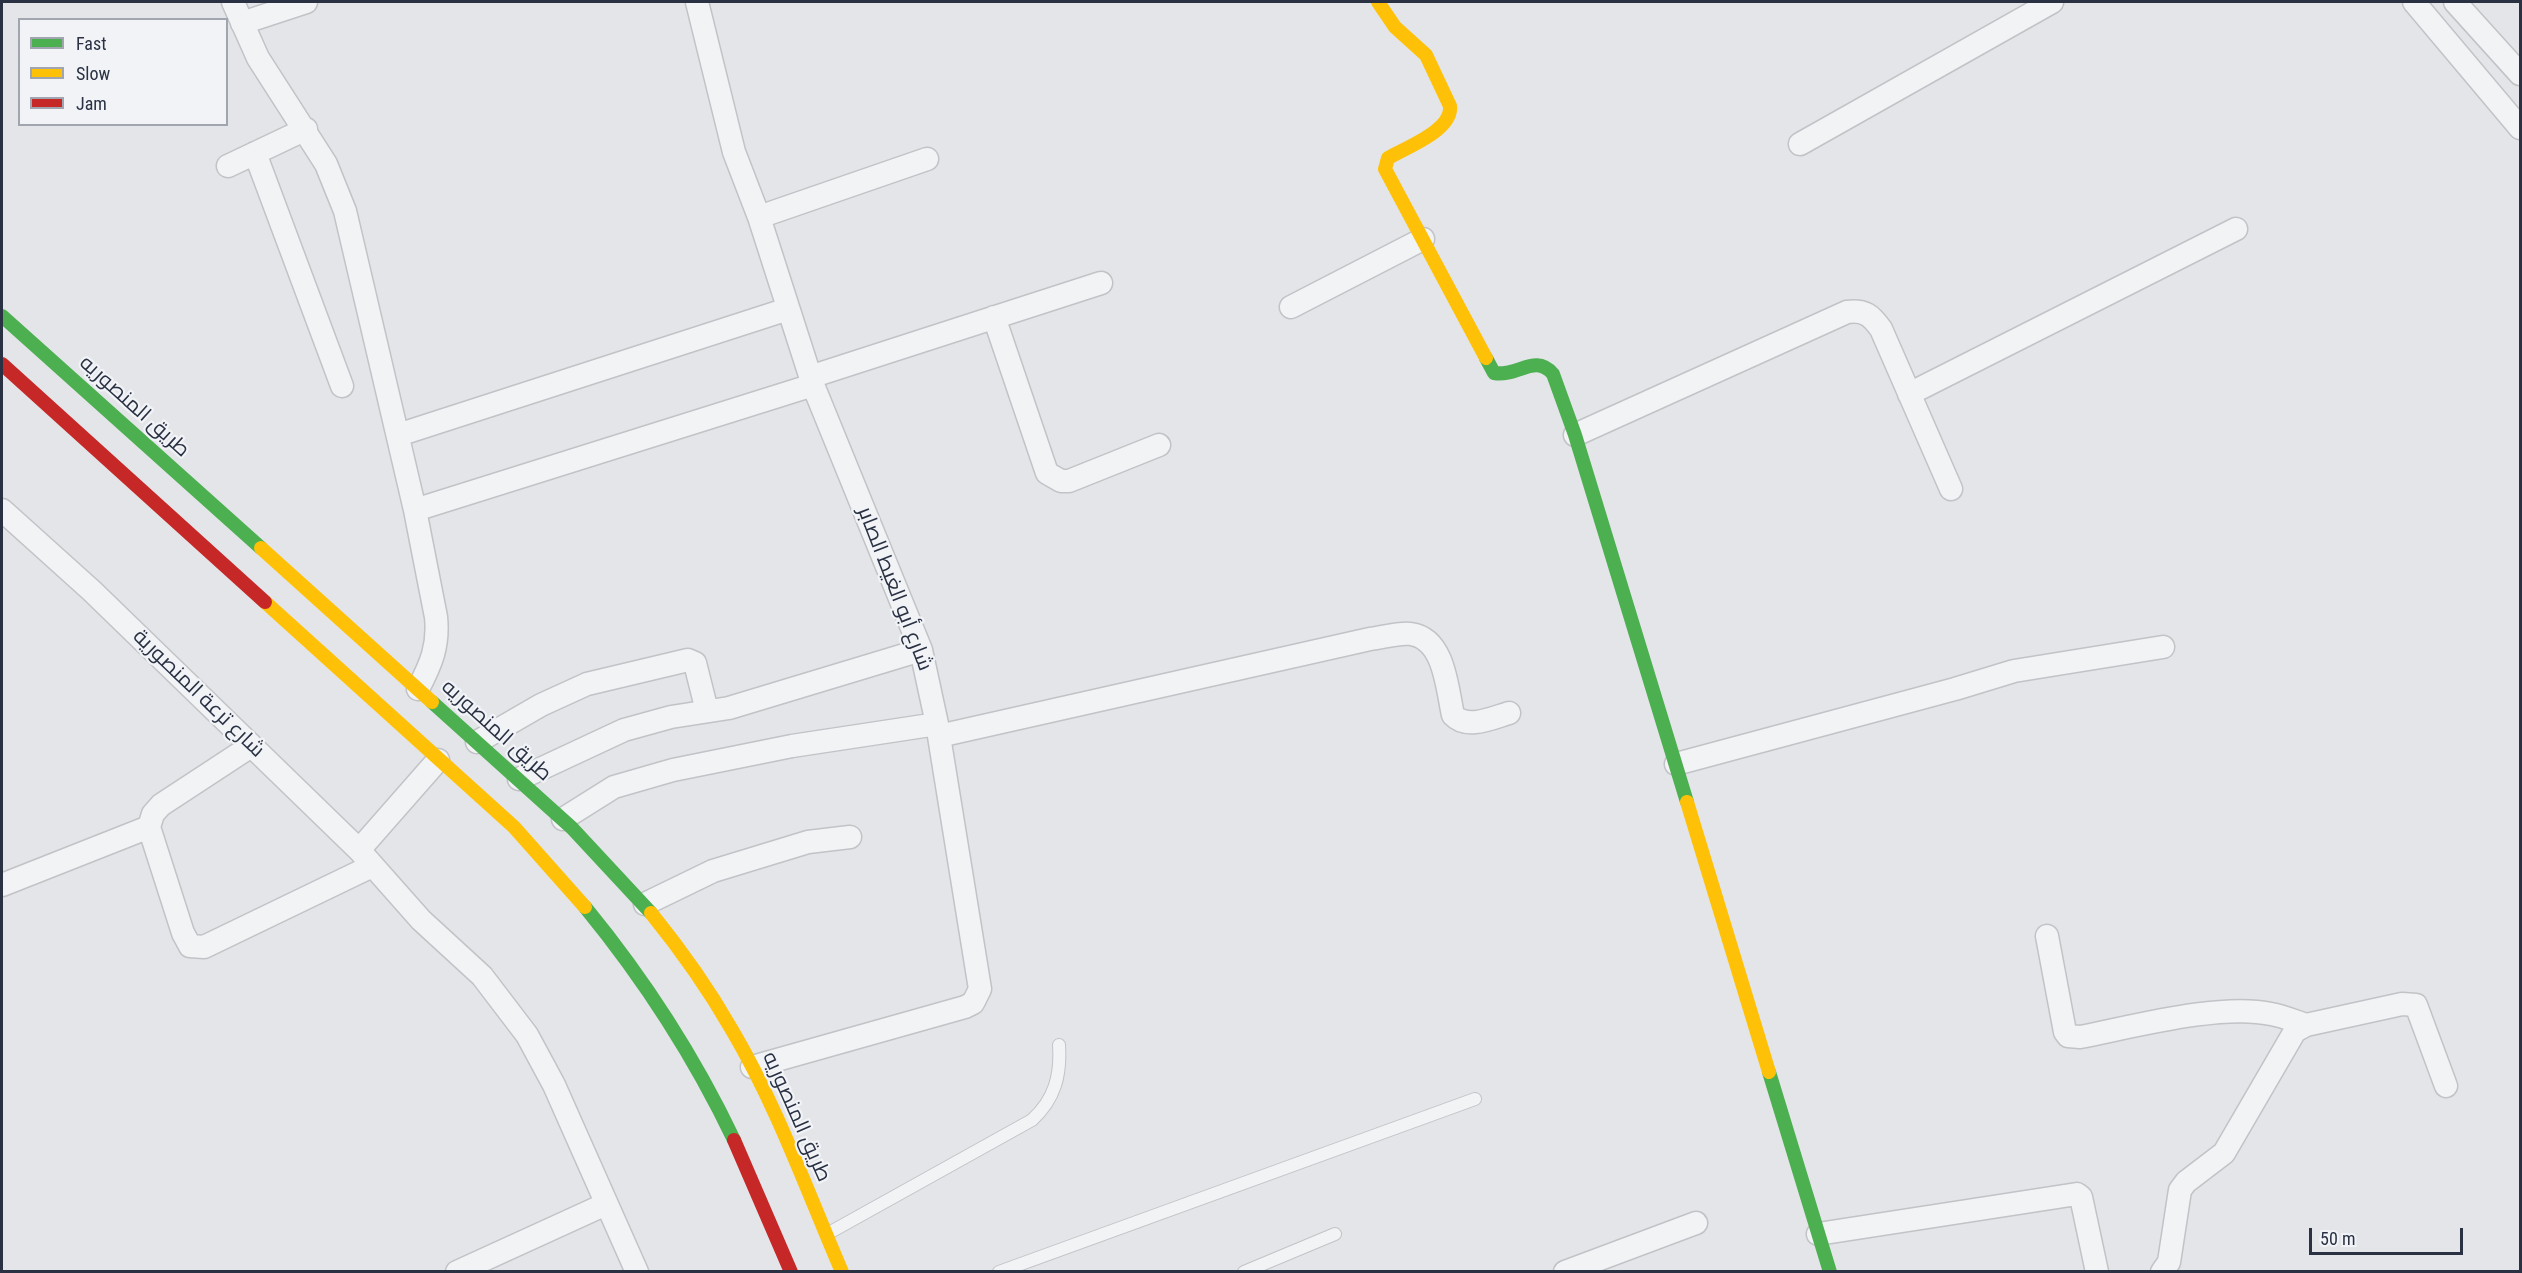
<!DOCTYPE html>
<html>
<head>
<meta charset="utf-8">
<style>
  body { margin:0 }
  #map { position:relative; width:2522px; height:1273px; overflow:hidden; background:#e3e5e8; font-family:"Roboto Condensed",sans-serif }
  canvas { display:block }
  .frame { position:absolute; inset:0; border:3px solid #293142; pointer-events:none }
  .legend { position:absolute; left:18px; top:18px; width:210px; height:108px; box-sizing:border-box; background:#f1f3f7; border:2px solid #a1a5af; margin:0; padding:8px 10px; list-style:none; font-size:18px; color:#293142 }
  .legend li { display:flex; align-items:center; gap:12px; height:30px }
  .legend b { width:30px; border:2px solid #a1a5af }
  .scale { position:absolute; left:2309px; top:1228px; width:154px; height:27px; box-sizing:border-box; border:3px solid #293142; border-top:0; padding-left:8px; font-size:18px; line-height:21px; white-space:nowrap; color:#293142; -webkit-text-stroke:4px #f1f3f7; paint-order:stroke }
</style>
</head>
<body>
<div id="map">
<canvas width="2522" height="1273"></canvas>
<div class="frame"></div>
<ul class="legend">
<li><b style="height:8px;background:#4caf50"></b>Fast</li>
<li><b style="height:8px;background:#ffc107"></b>Slow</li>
<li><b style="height:8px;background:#c62828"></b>Jam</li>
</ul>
<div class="scale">50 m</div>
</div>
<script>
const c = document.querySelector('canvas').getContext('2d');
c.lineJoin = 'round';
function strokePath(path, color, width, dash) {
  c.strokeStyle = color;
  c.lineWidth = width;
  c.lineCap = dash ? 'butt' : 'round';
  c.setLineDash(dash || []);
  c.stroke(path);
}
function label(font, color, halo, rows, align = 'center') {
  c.font = font + ' "Roboto Condensed",Cairo,sans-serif';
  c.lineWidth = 4.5;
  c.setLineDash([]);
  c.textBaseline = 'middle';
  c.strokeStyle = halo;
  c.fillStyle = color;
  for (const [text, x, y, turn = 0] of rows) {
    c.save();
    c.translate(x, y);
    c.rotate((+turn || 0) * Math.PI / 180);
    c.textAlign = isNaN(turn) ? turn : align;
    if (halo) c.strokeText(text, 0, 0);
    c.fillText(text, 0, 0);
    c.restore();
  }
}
const lane = new Path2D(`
  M827,1234l205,-114c23,-21 29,-45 27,-75
  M999,1272l476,-173
  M1244,1272l91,-38`);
const street = new Path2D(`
  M233,2l25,56 68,106 19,47 70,299 21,107c3,29 -5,47 -18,72
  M697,2l37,150 25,65 54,168 108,265 16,74 43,265 -7,14 -8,4 -213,60
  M2414,2l106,126
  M2455,2l65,72
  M242,23l64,-21
  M1800,144l252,-142
  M255,153l87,233
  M228,166l78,-37
  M759,217l168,-58
  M1291,307l132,-68
  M994,317l53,156 14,8h8l90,-36
  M810,377l291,-94
  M1909,394l327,-165
  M398,435l390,-126
  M1575,435l272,-123c18,-2 24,3 34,17l70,160
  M2,510l90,81 267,259 79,-90
  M415,510l398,-125
  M939,736l431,-97c12,-1 29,-7 41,-5 34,5 36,55 42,81 14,15 39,3 56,-2
  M477,742l64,-37 46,-21 101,-24 7,3 12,48
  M251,746l-90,59 -8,9 -4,13 34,106 7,13 14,1 168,-81
  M1676,764l279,-75 59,-18 149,-24
  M519,779l105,-49 47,-13 58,-9 192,-58
  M563,819l51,-32 59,-17 119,-24 145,-22
  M359,850l62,70 61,56 45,59 27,50 83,187
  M2,885l147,-58
  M645,904l68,-33 95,-29 42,-5
  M2047,936l18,96 3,4 12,1c52,-10 140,-34 191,-23 12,2 23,7 35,11
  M1818,1234l259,-40 4,3 16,75
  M457,1272l149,-68
  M1565,1272l131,-49
  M2162,1272l7,-10 11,-72 6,-8 38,-29 71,-122 11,-6 96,-21 14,1 30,81`);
strokePath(lane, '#c1c3c6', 14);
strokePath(street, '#c1c3c6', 25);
strokePath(lane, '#f2f3f5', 12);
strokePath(street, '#f2f3f5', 22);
strokePath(new Path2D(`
  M2,316l259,232
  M1486,358l8,15c24,4 41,-20 59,1l22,61 112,367
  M432,702l140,126 79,85
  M585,907c59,72 109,149 149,233
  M1769,1072l61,200`), '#4caf50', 14);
strokePath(new Path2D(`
  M1378,2l17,25 31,28 24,51c3,24 -43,41 -62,52l-3,11 101,189
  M261,548l171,154
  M265,602l249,225 71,80
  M1687,802l82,270
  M651,913c30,37 57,75 81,117 45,76 75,161 110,242`), '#ffc107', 14);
strokePath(new Path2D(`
  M2,364l263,238
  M734,1140l57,132`), '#c62828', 14);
label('21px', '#293142', '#f1f3f7', [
  ["طريق المنصوريه",134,407,42],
  ["شارع أبو الغيط الصابر",894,589,69],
  ["شارع ترعة المنصورية",198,694,44],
  ["طريق المنصوريه",496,731,42],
  ["طريق المنصوريه",796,1117,66]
]);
</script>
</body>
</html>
